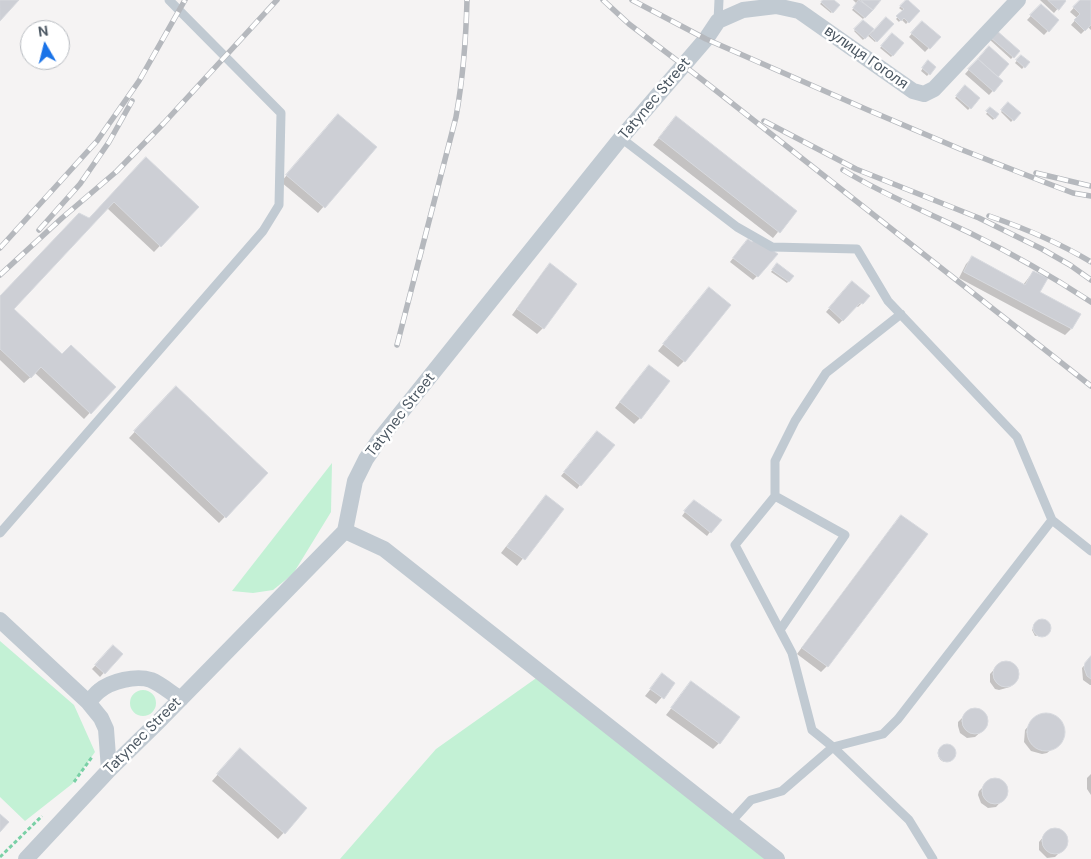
<!DOCTYPE html>
<html>
<head>
<meta charset="utf-8">
<style>
  body { margin:0 }
  #map { position:relative; width:1091px; height:859px; overflow:hidden; background:#f5f3f3; font-family:"DM Sans",sans-serif }
  canvas { display:block }
  .north { position:absolute; left:20px; top:20px; width:50px; height:50px; box-sizing:border-box; background:#fff; border:1px solid #b7bbc0; border-radius:50%; rotate:352deg; font-size:14px; font-weight:700; line-height:20px; text-align:center; color:#4a5661 }
  .north::after { content:''; display:block; margin:auto; width:18px; height:22px; background:#1a73e8; clip-path:polygon(50% 0,100% 100%,50% 72%,0 100%) }
</style>
</head>
<body>
<div id="map">
<canvas width="1091" height="859"></canvas>
<div class="north">N</div>
</div>
<script>
const c = document.querySelector('canvas').getContext('2d');
c.lineJoin = 'round';
function paint(path, color) {
  c.fillStyle = color;
  c.fill(path, 'evenodd');
}
function strokePath(path, color, width, dash) {
  c.strokeStyle = color;
  c.lineWidth = width;
  c.lineCap = dash ? 'butt' : 'round';
  c.setLineDash(dash || []);
  c.stroke(path);
}
function label(font, color, halo, rows, align = 'center') {
  c.font = font + ' "DM Sans",sans-serif';
  c.lineWidth = 5;
  c.setLineDash([]);
  c.textBaseline = 'middle';
  c.strokeStyle = halo;
  c.fillStyle = color;
  for (const [text, x, y, turn = 0] of rows) {
    c.save();
    c.translate(x, y);
    c.rotate((+turn || 0) * Math.PI / 180);
    c.textAlign = isNaN(turn) ? turn : align;
    if (halo) c.strokeText(text, 0, 0);
    c.fillText(text, 0, 0);
    c.restore();
  }
}
paint(new Path2D(`
  M332,463l-1,49 -38,62 -20,16 -20,3 -21,-2z
  M0,641l74,64 21,47 -23,32 -47,37 -25,-24z
  M542,674l237,185h-439l96,-110z
  M130 703a13 13 0 1 1 26 0a13 13 0 1 1-26 0Z`), '#c3f1d5');
paint(new Path2D(`
  M824,0h8l6,5 -7,8 -11,-9z
  M853,0h26l-16,19 -11,-9 5,-6z
  M1040,0h23l1,1 -10,12z
  M1081,0h10v30l-3,-3 -7,7 -10,-9 6,-7 -7,-6z
  M907,1l11,10 -12,13 -5,-5 -2,3 -3,-3 7,-8 -4,-3z
  M1041,5l17,15 -14,15 -17,-15z
  M863,22l11,10 18,-8 -17,18 -8,-7 -4,5 -9,-9z
  M922,22l17,15 -14,15 -16,-15z
  M996,32l22,19 -7,8 -22,-20z
  M892,35l10,9 -11,13 -11,-9z
  M989,47l7,30 5,5 -12,13 -24,-21z
  M1021,56l7,6 -6,7 -7,-6z
  M928,61l7,6 -8,9 -6,-5z
  M965,87l14,11 -11,12 -13,-12z
  M1008,104l11,9 -8,9 -10,-10z
  M991,108l6,6 -4,6 -7,-6z
  M676,118l119,93 -22,27 -120,-93z
  M332,122l43,25 -57,66 -37,-31z
  M146,159l51,48 -43,45 -47,-44 -95,101 50,47 52,31 -30,32 -49,-46 -11,10 -24,-23v-63l89,-78z
  M744,244l13,32 -4,4 -23,-18z
  M972,258l51,27 10,-13 6,21 32,36 -6,6 -106,-57 7,-14z
  M777,264l15,12 -5,7 -16,-11z
  M550,265l-7,63 -6,6 -25,-19 32,-44z
  M848,286l14,17 -4,4 -2,-1 -17,18 -13,-12z
  M703,295l-19,66 -6,6 -20,-16z
  M643,373l-3,45 -6,6 -19,-16z
  M176,388l90,85 -47,50 -90,-85z
  M594,436l-14,49 -3,4 -16,-13z
  M540,503l22,6 -45,57 -16,-13z
  M690,505l20,27 -3,4 -25,-20z
  M895,523l-68,143 -6,6 -24,-18z
  M1041,621l7,2 2,7 -3,4 -12,2 -3,-6 3,-5z
  M113,647l8,7 -21,23 -8,-8z
  M1091,658v27h-1l-7,-5 -1,-12z
  M1004,662l7,1 6,5 1,8 -8,11 -11,3 -4,-1 -5,-7v-8l10,-11z
  M662,675l12,8 -18,21 -11,-8z
  M691,683l28,60 -6,6 -47,-34z
  M972,709l8,1 5,5 1,8 -3,7 -8,7 -8,1 -7,-5 -2,-7v-4l11,-11z
  M1049,715l10,5 4,10 -2,11 -14,12 -5,1 -11,-3 -7,-9 1,-12 12,-14z
  M938 754a8 8 0 1 1 16 0a8 8 0 1 1-16 0Z
  M234,756l72,52 -28,31 -66,-58z
  M1091,774v21l-4,-6v-11z
  M997,779l9,6v11l-10,11 -8,1 -7,-5 -3,-8 1,-4 10,-10z
  M1052,829l8,1 6,6v10l-11,11 -8,1 -8,-8v-8l10,-12z`), '#0003');
const building = new Path2D(`
  M0,0h19l-19,21z
  M823,0h11l6,5 -7,8 -12,-11z
  M859,0l14,10 -8,8 -12,-10z
  M861,0h20l-8,10z
  M906,0h2l12,11 -11,12 -5,-5 -3,3 -5,-5 8,-7 -4,-3z
  M1048,0h17l1,1 -7,9z
  M1080,0h11v25l-6,6 -11,-11 6,-6 -7,-7z
  M1041,4l18,16 -10,12 -19,-17z
  M886,17l8,7 -17,18 -7,-7z
  M863,20l11,9 -9,10 -11,-10z
  M922,21l19,16 -11,12 -19,-16z
  M996,30l24,21 -6,7 -24,-21z
  M892,33l12,10 -11,13 -12,-10z
  M989,46l20,18 -11,13 -20,-18z
  M1021,55l9,7 -5,6 -9,-8z
  M978,59l25,22 -9,11 -26,-23z
  M928,60l8,7 -6,8 -8,-7z
  M965,85l15,13 -9,11 -15,-13z
  M1008,102l13,11 -7,8 -13,-11z
  M990,107l9,7 -4,5 -9,-8z
  M338,114l39,33 -52,61 -39,-33z
  M676,116l121,95 -17,22 -121,-95z
  M146,157l53,50 -38,40 -47,-45 -100,107 48,45 9,-9 45,42 -25,27 -50,-47 -10,11 -31,-29v-53l79,-83 10,5z
  M748,239l4,3 4,-3 22,15 -20,23 -25,-19z
  M972,256l53,29 8,-14 15,7 -8,14 41,22 -9,15 -108,-57z
  M550,263l27,21 -33,45 -27,-20z
  M777,263l17,13 -5,6 -17,-12z
  M852,281l18,15 -7,8 -3,-1 -17,18 -14,-13z
  M709,287l22,18 -46,57 -22,-18z
  M649,365l21,16 -29,38 -21,-17z
  M176,386l92,87 -42,45 -92,-87z
  M597,431l18,14 -34,41 -17,-14z
  M546,495l18,14 -39,51 -18,-13z
  M694,500l28,20 -11,13 -27,-22z
  M901,515l27,19 -100,133 -26,-19z
  M1033 628a9 9 0 1 1 18 0a9 9 0 1 1-18 0Z
  M113,645l10,9 -18,20 -10,-9z
  M1091,656v23l-4,-3 -3,-8 1,-5z
  M993 674a13 13 0 1 1 26 0a13 13 0 1 1-26 0Z
  M662,673l13,10 -11,16 -14,-10z
  M691,681l49,36 -20,27 -49,-36z
  M962 721a13 13 0 1 1 26 0a13 13 0 1 1-26 0Z
  M1027 732a19 19 0 1 1 38 0a19 19 0 1 1-38 0Z
  M938 753a9 9 0 1 1 18 0a9 9 0 1 1-18 0Z
  M240,748l67,60 -22,26 -68,-60z
  M982 791a13 13 0 1 1 26 0a13 13 0 1 1-26 0Z
  M0,814l9,8 -9,10z
  M1042 841a13 13 0 1 1 26 0a13 13 0 1 1-26 0Z`);
paint(building, '#cdcfd5');
strokePath(building, '#d7d9de', 1);
strokePath(new Path2D(`
  M74,782l18,-25
  M0,857l42,-41`), '#7ad0a6', 3, [4, 2.5]);
strokePath(new Path2D(`
  M718,21l1,-21
  M621,138l116,89 35,20 85,2 31,52 129,136 35,83
  M901,314l-75,59 -31,48 -20,40v35l-40,49 57,108 20,77 21,17 76,73 24,39
  M775,496l70,39 -65,95
  M0,533l263,-302 16,-26 2,-92 -112,-113
  M730,823l21,-23 31,-9 51,-44 50,-13 15,-15 154,-199 39,31`), '#c1cad2', 9);
strokePath(new Path2D(`
  M345,531l39,18 393,310
  M0,620l88,82 13,16 5,11 3,41
  M88,702c4,-3 7,-8 11,-11 12,-10 37,-16 52,-11 10,4 20,13 30,19
  M26,859l83,-89 49,-48 187,-191 10,-50 11,-22 13,-19 242,-302 85,-99 12,-18 25,-11 33,-4 23,5 114,80 11,3 10,-5 84,-89`), '#c1cad2', 16);
const rail = new Path2D(`
  M603,0l26,24 71,54 391,308
  M632,0l74,39 162,71 92,39 84,33 29,11 18,3
  M764,121l92,48 123,49 63,31 28,16 21,15
  M843,170c41,25 86,43 129,64 41,20 81,43 119,68
  M1036,173l55,13
  M989,216c35,12 69,26 102,46
  M39,230l41,-46 29,-42 23,-41
  M0,248l97,-107 42,-60 46,-81
  M0,275l62,-57 55,-47 47,-48 113,-123
  M397,345l59,-228c7,-39 10,-77 11,-117`);
strokePath(rail, '#b5b8bd', 5.5);
strokePath(rail, '#fff', 4, [11]);
label('15px', '#4a5661', '#fff', [
  ["вулиця Гоголя",866,58,35],
  ["Tatynec Street",655,99,-50],
  ["Tatynec Street",401,415,-52],
  ["Tatynec Street",143,736,-45]
]);
</script>
</body>
</html>
